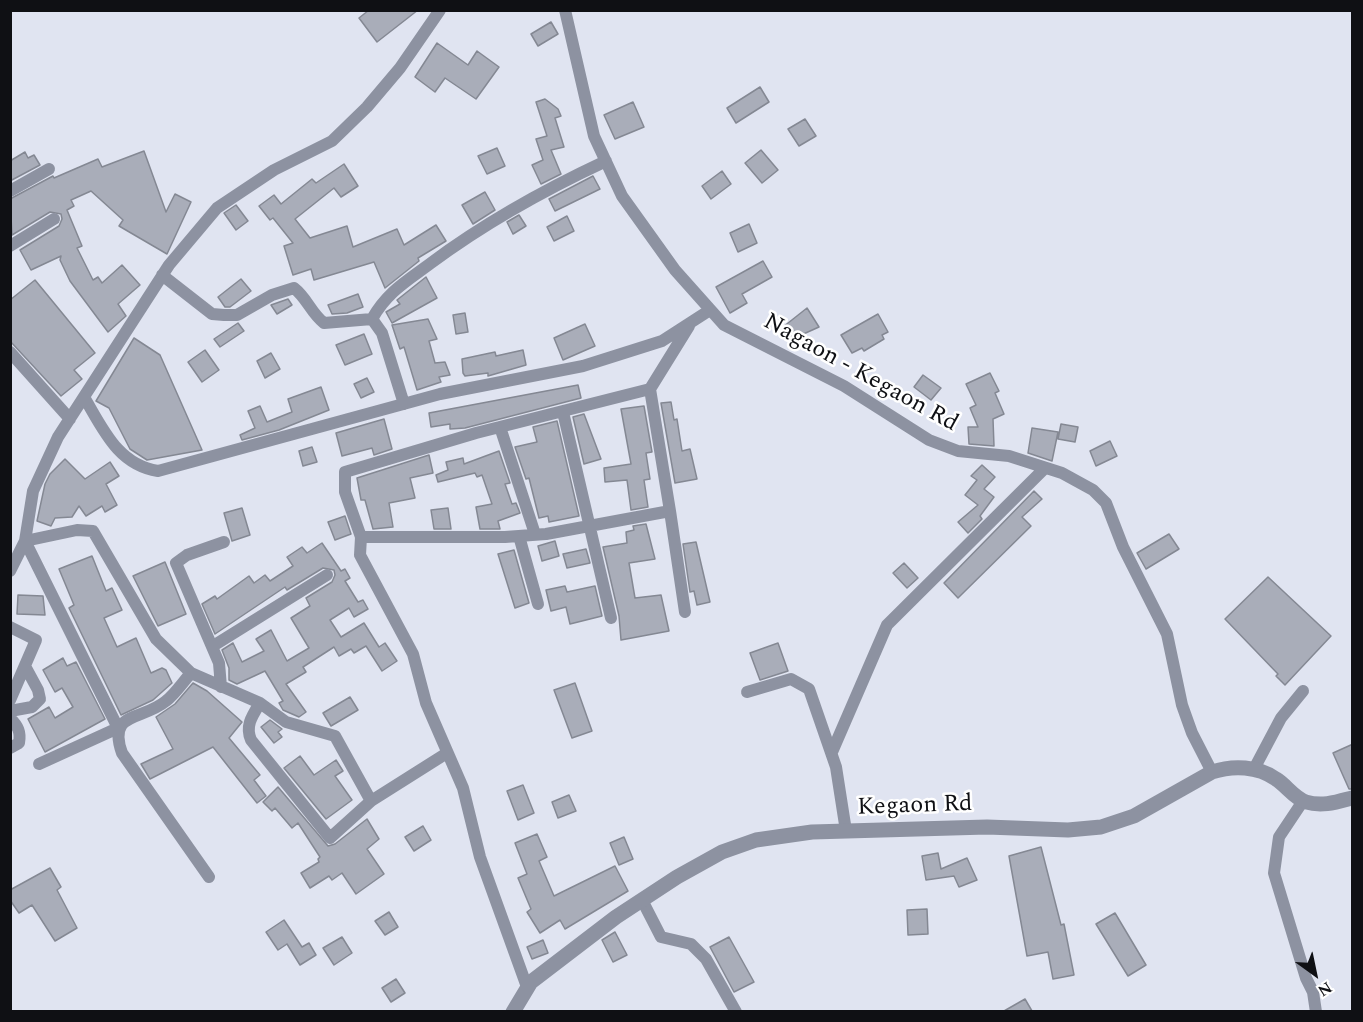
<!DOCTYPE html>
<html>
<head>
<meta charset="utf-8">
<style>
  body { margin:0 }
  #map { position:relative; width:1363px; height:1022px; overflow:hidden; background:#e0e4f1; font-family:Spectral,serif }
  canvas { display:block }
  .frame { position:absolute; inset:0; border:12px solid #0f1014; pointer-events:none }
  .north { position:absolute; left:1285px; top:944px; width:60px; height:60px; -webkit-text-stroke:4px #fff; paint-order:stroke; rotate:147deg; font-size:16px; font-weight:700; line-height:24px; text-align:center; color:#0f1014 }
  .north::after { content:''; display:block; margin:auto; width:21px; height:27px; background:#0f1014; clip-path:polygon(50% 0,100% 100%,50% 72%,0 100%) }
</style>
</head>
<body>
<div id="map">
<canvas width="1363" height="1022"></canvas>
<div class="frame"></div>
<div class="north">N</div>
</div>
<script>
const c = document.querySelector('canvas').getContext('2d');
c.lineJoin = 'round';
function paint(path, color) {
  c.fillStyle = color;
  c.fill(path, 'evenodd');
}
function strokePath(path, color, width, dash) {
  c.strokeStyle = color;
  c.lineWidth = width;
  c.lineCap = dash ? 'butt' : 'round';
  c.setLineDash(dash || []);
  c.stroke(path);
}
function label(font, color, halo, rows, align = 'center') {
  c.font = font + ' Spectral,serif';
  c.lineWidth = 5;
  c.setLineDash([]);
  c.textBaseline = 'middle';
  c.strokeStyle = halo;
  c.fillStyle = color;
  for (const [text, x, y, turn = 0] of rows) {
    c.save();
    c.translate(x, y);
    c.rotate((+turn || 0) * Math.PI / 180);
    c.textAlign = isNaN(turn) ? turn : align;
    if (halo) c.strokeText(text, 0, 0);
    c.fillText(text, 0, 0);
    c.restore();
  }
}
const building = new Path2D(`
  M369,10h49l-41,32 -18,-24z
  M551,22l7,12 -20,12 -7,-12z
  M437,43l31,22 9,-14 22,16 -23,32 -31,-21 -10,14 -20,-15z
  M760,87l9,15 -33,21 -9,-15z
  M545,99l13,10 3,7 -6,2 9,29 -13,3 10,24 -20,10 -9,-19 11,-5 -7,-21 11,-3 -11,-34z
  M633,102l11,25 -29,12 -11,-24z
  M805,119l11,17 -17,10 -11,-17z
  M497,148l8,18 -18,8 -9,-18z
  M761,150l17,20 -16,13 -17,-20z
  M144,151l22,61 9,-18 16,8 -24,52 -48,-28 4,-6 -32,-29 -20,9 3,6 -7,4 15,36 -5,2 16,32 5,-3 4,6 20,-18 18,20 -22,19 8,12 -18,16 -38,-51 -10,-21 1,-4 -30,14 -11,-20 39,-24 3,-7 -1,-5 -11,-2 -38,23 -2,-36 43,-23 1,2 44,-19 4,8z
  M25,152l3,6 6,-3 6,10 -30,16v-20z
  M344,164l14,22 -17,11 -7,-9 -39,31 15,19 37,-12 6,21 44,-18 7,16 32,-20 10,16 -28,17 1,3 -34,27 -11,-26 -60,18 -3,-11 -18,6 -9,-29 9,-3 -20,-25 -3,2 -11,-14 15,-11 7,9 31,-25 4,4z
  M722,171l9,13 -20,15 -9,-13z
  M593,176l7,13 -45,22 -6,-12z
  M485,192l10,18 -22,14 -11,-19z
  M236,205l12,16 -12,9 -12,-17z
  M519,215l7,11 -13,8 -6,-12z
  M567,216l7,15 -20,10 -7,-14z
  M749,224l8,19 -19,9 -8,-19z
  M763,261l9,16 -30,17 5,9 -17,10 -14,-26z
  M426,277l11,21 -45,25 -6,-11 14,-8 -3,-4z
  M241,279l10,12 -21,16h-5l-7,-10z
  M35,280l60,73 -21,17 8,9 -21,17 -51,-55v-41z
  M358,294l5,13 -16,6 -15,1 -4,-9z
  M288,299l4,6 -15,9 -6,-9z
  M807,308l12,19 -29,13 -7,-13z
  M465,313l3,19 -12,2 -3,-19z
  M878,314l10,18 -6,3 2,4 -20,12 -2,-3 -10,5 -11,-18z
  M428,319l9,20 -8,2 6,22 10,-1 5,13 -11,2 2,5 -24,8 -13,-43 -4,2 -8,-24z
  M238,323l6,8 -24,16 -6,-8z
  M585,324l10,22 -32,14 -9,-22z
  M364,334l8,20 -27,11 -9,-20z
  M134,338l26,17 42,95 -55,10 -17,-11 -21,-41 -13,-7z
  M205,350l14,20 -17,12 -14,-20z
  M523,350l3,15 -38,11v-3l-23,3 -2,-3 -1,-14 33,-7 1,4z
  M271,353l9,16 -15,9 -8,-17z
  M990,373l9,18 -4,2 9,21 -11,5 1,27 -25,-2 -1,-17h10l-8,-19 6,-3 -10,-21z
  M923,375l18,13 -10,12 -17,-13z
  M367,378l7,14 -13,6 -7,-14z
  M578,385l3,13 -116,30 -15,1v-5l-19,3 -2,-14z
  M321,387l8,23 -50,20 -37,10 -2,-5 15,-7 -7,-17 12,-5 7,16 25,-10 -4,-13z
  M671,402l3,18 3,-1 5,32 8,-2 7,30 -22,4 -14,-80z
  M644,406l8,46 -6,1 4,26 -6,1 4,27 -17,3 -4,-30 -22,2 -1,-14 27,-4 -10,-55z
  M584,414l17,45 -17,5 -11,-47z
  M384,419l8,30 -18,6 -2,-7 -30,8 -6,-23z
  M557,421l22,95 -30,6 -1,-6 -9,2 -10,-40 -3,1 -11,-32 22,-5 -4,-15z
  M1061,424l17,3 -3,15 -17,-3z
  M1032,428l26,4 -6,29 -24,-8z
  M1110,441l7,15 -21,10 -6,-15z
  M312,447l5,15 -14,4 -4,-15z
  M499,451l11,32 -5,1 7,20 4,-1 4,10 -22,8 2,8h-20l-4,-22 16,-3 -10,-29 -5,2 -2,-4 -37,9 -2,-7 12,-5 -2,-8 17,-4 1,6z
  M429,455l4,18 -23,5 5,20 -26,5 4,24 -20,2 -8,-29h-4l-4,-22z
  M65,459l20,20 25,-17 9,14 -13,8 11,21 -12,7 -3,-6 -16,10 -7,-10 -7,11 -17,1 -4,8 -14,-5 8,-37 5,-10z
  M982,465l13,12 -11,12 10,8 -14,19 2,3 -14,14 -10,-11 20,-17 -13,-10 12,-15 -6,-4z
  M1034,491l8,8 -20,18 9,9 -73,72 -14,-15z
  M242,508l8,27 -18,6 -8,-28z
  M448,508l3,21h-17l-3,-19z
  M345,516l6,18 -16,6 -7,-18z
  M646,524l9,35 -26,4 6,35 26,-3 8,36 -48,9 -2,-24 -16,-69 24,-4 -1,-11 8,-2 -1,-4z
  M1169,534l10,15 -33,20 -9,-16z
  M555,541l4,15 -17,5 -4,-15z
  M696,542l14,60 -13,3 -3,-14 -4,1 -7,-48z
  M322,543l19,28 4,-2 5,9 -5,3 13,21 5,-2 5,9 -14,8 -5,-9 -19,12 11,17 23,-14 15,24 6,-4 12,18 -15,10 -16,-25 -12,7 -3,-4 -12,7 -5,-9 -31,20 3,5 -20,12 20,28 -7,5 -16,-7 -4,-7 4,-2 -18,-30 -28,13 -8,-4v-12l-7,-18 11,-7 9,19 22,-11 -8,-12 15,-9 16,31 22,-13 -18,-30 19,-12 -4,-8 26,-16 3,-7 -1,-5 -11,-2 -36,22 -2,-3 -70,47 -13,-30 13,-8 2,3 32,-23 5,7 11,-8 5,6 23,-15 -6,-9 15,-10 5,6z
  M586,549l4,14 -23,5 -4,-14z
  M514,550l15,53 -14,5 -17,-54z
  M92,556l14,35 6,-3 10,22 -18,8 13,29 19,-9 15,35 11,-5 4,2 6,13 -19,17 -32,15 -52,-107 5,-3 -15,-36z
  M165,562l21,52 -28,12 -25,-50z
  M904,563l14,15 -11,10 -14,-15z
  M1268,577l63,59 -46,49 -9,-9 2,-2 -53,-55z
  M565,586l2,6 28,-6 7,30 -32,8 -4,-17 -15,4 -5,-21z
  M18,595l25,1 2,19 -28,-1z
  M778,643l10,28 -28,9 -10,-27z
  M63,658l4,8 9,-4 29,57 -60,33 -17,-33 21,-12 6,11 18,-11 -11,-19 -7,4 -12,-22z
  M193,683l14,8 35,31 -13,16 31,37 -6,5 12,16 -9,7 -44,-56 -63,32 -9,-15 32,-15 -17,-32 19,-13z
  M575,683l17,48 -20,7 -18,-48z
  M350,697l8,13 -27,16 -8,-13z
  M270,720l12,9 -4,3 4,5 -8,6 -13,-16z
  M1353,744v45h-4l-16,-36z
  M300,756l14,19 22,-15 7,11 -8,5 17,24 -26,19 -42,-51z
  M523,785l11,28 -16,7 -11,-29z
  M278,787l50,59 7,-2 32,-25 12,20 -12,10 17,25 -28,20 -14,-21 -10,7 -3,-4 -19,12 -9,-15 18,-11 -1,-3 2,-2 -22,-34 -6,5 -17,-20 -3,3 -9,-9z
  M569,795l7,16 -18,7 -6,-16z
  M423,826l8,14 -17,11 -9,-14z
  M537,834l10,23 -8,4 15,35 61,-30 13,25 -63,38 -5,-9 -20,13 -13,-21 4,-3 -13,-31 9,-4 -12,-31z
  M624,837l9,22 -14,6 -9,-22z
  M1041,847l20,78 3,-1 10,51 -21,4 -5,-27 -21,4 -18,-100z
  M938,853l3,16 26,-11 10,22 -18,7 -5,-11 -28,4 -4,-24z
  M50,868l11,19 -4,3 20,38 -22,13 -23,-36 -13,8 -9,-13v-10z
  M927,909l1,25 -20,1 -1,-25z
  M389,912l9,15 -13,8 -10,-14z
  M1115,913l31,52 -18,11 -32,-52z
  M284,920l18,27 7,-4 7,12 -16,10 -13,-21 -9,6 -12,-18z
  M615,932l12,23 -14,7 -11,-22z
  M342,937l10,16 -18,12 -11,-17z
  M729,937l25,45 -20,10 -24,-45z
  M543,940l5,13 -16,6 -5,-12z
  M396,979l9,14 -14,9 -9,-14z
  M1025,999l7,12h-28z`);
paint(building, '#a9adb9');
strokePath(building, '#848893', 1.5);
strokePath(new Path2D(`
  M565,10l29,126 28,60 53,74 49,55 120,61 85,54 29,11 51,5 53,17 31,17 13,13 17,44 44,87 15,71 10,28 20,39
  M10,191l39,-22
  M10,246l44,-27
  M162,275l50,39 12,1h13l35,-20 22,-7c13,10 17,25 30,35l48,-4 10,14 22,71
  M372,319c15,-27 35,-38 59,-56 55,-41 113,-73 175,-102
  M10,352l60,67
  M650,389l39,-63
  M84,397c19,32 34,68 74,74l282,-77 143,-28 79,-25 48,-31
  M563,412l48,206
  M500,427l35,107
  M670,511l15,101
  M519,536l19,68
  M361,537l-16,-45v-20l131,-39 174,-44 20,122 -124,23 -41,3h-144l-1,18 53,99 13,49 37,85 17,69 47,130
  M10,571l15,-30 8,-50 25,-54 111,-172 48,-57 57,-38 58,-29 35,-34 33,-39 40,-58
  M10,627l26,13 -26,60
  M213,646l114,-71
  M191,673c-8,9 -16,21 -25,28 -24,20 -59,10 -44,52l87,124
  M221,687l-2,-24 -43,-100 11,-8 37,-13
  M747,692l44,-13 18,10 27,78 10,64
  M260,703c-8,13 -15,23 -9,37l79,98 41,-37
  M10,711l22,-4 8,-8 -2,-9 -13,-24
  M10,718c8,8 11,14 9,25l-9,5
  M832,752l55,-127 158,-157
  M39,764l79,-36 -93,-187 52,-11 16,1 63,108 35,34 69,30 26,19 49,14 36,65 76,-48
  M1254,769l27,-51 22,-27
  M1303,801l-24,36 -5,36 32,105 7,14 3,20
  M642,900l19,37 30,7 15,15 30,53`), '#8d92a1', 12);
strokePath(new Path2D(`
  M513,1012l18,-30 85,-65 61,-40 45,-25 34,-12 56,-8 175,-5 81,3 33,-3 33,-11 78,-44c21,-7 46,-6 64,7 10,6 18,19 30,23 16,5 31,0 46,-4`), '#8d92a1', 15);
label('24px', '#0f1014', '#fff', [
  ["Nagaon - Kegaon Rd",860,374,29],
  ["Kegaon Rd",915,807,-2]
]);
</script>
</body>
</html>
